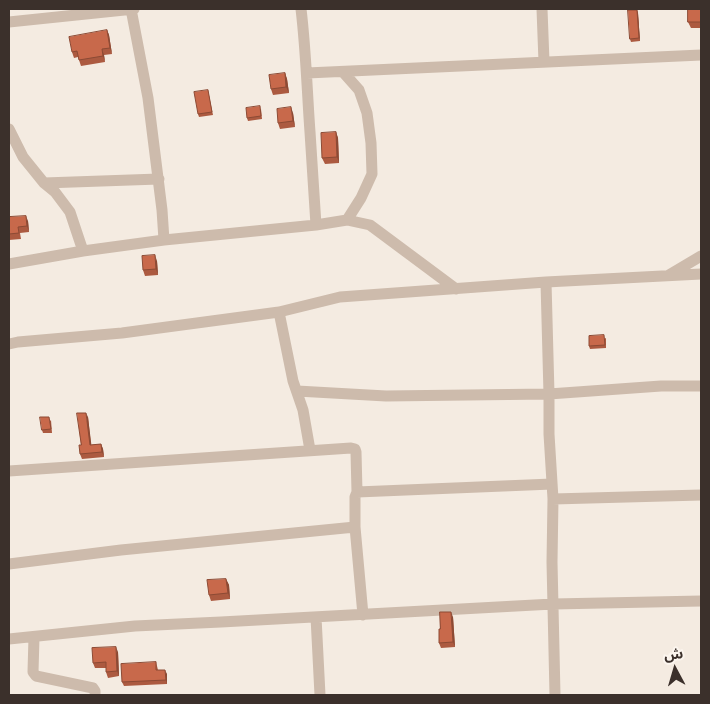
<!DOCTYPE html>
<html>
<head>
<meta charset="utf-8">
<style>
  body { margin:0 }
  #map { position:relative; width:710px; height:704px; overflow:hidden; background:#f4ebe1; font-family:Montserrat,"Noto Sans Arabic",sans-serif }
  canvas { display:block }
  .frame { position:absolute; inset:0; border:10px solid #3b302b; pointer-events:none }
  .north { position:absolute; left:650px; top:644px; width:50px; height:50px; -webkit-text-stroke:4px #fbf5ee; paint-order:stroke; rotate:354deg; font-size:14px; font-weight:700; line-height:20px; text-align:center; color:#3b302b }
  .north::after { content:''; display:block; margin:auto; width:18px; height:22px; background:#3b302b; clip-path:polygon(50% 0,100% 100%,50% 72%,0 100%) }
</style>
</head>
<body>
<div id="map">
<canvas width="710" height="704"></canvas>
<div class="frame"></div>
<div class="north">ش</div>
</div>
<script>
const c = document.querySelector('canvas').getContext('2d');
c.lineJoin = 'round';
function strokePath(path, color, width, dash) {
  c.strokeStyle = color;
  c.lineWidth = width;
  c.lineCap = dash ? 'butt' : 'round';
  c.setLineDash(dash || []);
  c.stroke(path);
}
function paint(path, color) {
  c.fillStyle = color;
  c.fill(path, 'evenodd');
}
strokePath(new Path2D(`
  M131,9l17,89 14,112 2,30
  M301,9c5,41 6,82 9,123 2,31 4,62 6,93
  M542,9l2,53
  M9,22l125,-13
  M343,72l16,18 8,23 4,30 1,31 -11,24 -14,22
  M307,73l394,-18
  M9,129l14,28 21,26 11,9 15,20 13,39
  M44,183l115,-4
  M9,264l74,-13 81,-11 152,-15 31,-5 23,5 86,64
  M669,275l32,-19
  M546,282l3,112v40l4,65 -1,63 3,133
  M279,312l14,69 10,29 7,40
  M9,344l9,-2 104,-9 157,-21 61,-15 206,-15 155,-8
  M297,391l89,5 163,-2 112,-8h40
  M9,471l342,-23 4,1 1,3 1,40 -2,5v30l8,88
  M357,492l195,-8
  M553,499l148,-4
  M9,564l112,-14 234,-23
  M316,617l4,78
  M34,637l-1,35 3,4 57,12 2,3v4
  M9,639l126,-13 86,-4 332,-18 148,-3`), '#cdbbac', 11);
paint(new Path2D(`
  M701,9v19h-10l-3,-6z
  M637,10l1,3 2,28 -9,1 -1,-3z
  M107,30l2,5 3,19 -8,1 1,7 -24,4 -3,-9 -4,1 -2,-6z
  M285,73l2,6 2,14 -16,2 -2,-6z
  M208,90l5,25 -14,2 -1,-3z
  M261,109l1,10 -14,2 -1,-3z
  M293,113l2,14 -15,2 -2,-6z
  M336,132l2,6 1,25 -14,1 -3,-6z
  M9,217l19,4 1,11 -9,1 1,6 -12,1z
  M157,261l1,14 -13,1 -2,-6z
  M606,338v10l-16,1 -1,-3z
  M88,417l3,28 10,-1 2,5 1,8 -22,2 -2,-5 1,-9z
  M51,420l1,13h-9l-1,-3z
  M226,579l3,6 1,14 -19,2 -2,-6z
  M453,617l2,30 -14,1 -2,-5 1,-14z
  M118,652l1,24 -11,2 -2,-6v-4h-11l-2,-5z
  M156,662l2,8 9,4v10l-43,2 -2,-4z`), '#ac5a40');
paint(new Path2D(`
  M637,10l1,3 2,28 -1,-3z
  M107,30l2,5 3,19 -2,-6z
  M102,49l2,6 1,7 -2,-6z
  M285,73l2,6 2,14 -3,-6z
  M291,107l2,6 2,14 -2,-6z
  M336,132l2,6 1,25 -2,-6z
  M26,216l2,5 1,11 -2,-6z
  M155,255l2,6 1,14 -2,-6z
  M86,413l2,4 4,33 -2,-5z
  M101,444l2,5 1,8 -2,-5z
  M226,579l3,6 1,14 -2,-6z
  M451,612l2,5 2,30 -2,-5z
  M116,647l2,5 1,24 -2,-5z
  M165,670l2,4v10l-1,-4z`), '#8c4a34');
const building = new Path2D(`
  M688,9h13v13h-13z
  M628,10h9l2,28 -9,1z
  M107,30l3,18 -8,1 1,7 -24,4 -2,-9 -5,1 -3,-15z
  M285,73l1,14 -15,2 -2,-14z
  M208,90l4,22 -14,2 -4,-22z
  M260,106l1,10 -14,2 -1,-10z
  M291,107l2,14 -15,2 -1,-14z
  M336,132l1,25 -15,1 -1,-25z
  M26,216l1,10 -9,1 1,6 -10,1v-17z
  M155,255l1,14 -13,1 -1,-14z
  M604,335l1,10 -16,1v-10z
  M77,413h9l4,32 11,-1 1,8 -22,2 -1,-9h2z
  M40,417h9l2,12 -9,1z
  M226,579l2,14 -19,2 -2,-15z
  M440,612h11l2,30 -14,1v-14h1z
  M116,647l1,24 -11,1v-10l-13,1 -1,-15z
  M156,662v8h9l1,10 -44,2 -1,-18z`);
paint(building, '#c8694b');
strokePath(building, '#8c4a34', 1);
</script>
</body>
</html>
